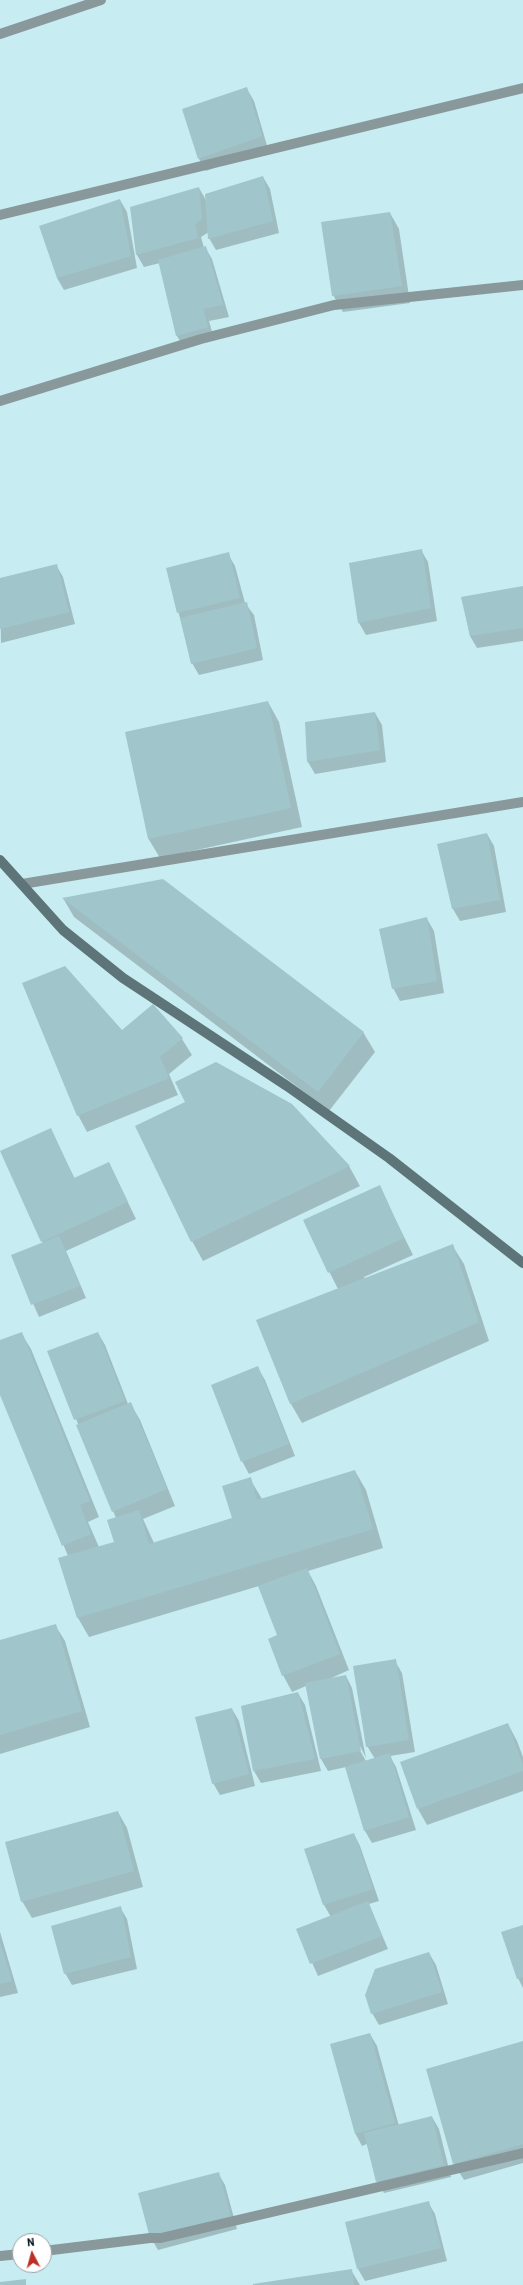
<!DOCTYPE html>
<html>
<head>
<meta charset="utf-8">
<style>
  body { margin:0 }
  #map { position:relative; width:523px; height:2285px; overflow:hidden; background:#c7ecf2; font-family:Barlow,sans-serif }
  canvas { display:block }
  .north { position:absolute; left:12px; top:2233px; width:40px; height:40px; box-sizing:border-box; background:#fff; border:1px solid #9ca2a3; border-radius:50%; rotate:354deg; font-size:11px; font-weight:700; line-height:16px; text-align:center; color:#081619 }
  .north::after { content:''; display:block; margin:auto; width:14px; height:18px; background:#bd3025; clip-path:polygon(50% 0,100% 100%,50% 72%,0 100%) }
</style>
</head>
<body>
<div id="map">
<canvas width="523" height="2285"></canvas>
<div class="north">N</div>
</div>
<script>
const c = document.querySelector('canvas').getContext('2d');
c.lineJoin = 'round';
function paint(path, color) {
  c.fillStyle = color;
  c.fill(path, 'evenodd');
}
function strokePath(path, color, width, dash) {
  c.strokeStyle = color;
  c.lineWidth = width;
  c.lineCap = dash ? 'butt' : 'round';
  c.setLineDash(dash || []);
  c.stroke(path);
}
paint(new Path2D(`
  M247,89l7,12 14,48 -62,22 -7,-12z
  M263,177l7,12 9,44 -63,17 -7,-12v-6l-8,5 3,11 1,-1 7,12 17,58 -20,4 5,18 -30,9 -7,-12 -17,-73 -16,4 -7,-12 -6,-47 68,-20 8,14z
  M120,200l7,12 10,56 -73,22 -7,-12z
  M390,213l9,16 11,74 -67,9 -10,-17z
  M421,550l7,12 9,59 -71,14 -7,-12z
  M228,554l7,12 10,37 9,12 9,45 -64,15 -7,-12 -25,-94z
  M56,565l7,12 12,47 -74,19 -1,-64z
  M523,587v54l-46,7 -7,-12 -8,-38z
  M268,702l11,20 23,105 -142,31 -12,-20z
  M375,713l7,12 4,37 -71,12 -7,-12 -2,-39z
  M487,834l7,12 12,66 -46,9 -7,-12 -15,-64z
  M63,898l300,134 12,20 -46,59 -255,-194z
  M427,919l7,12 10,62 -44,8 -7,-13z
  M122,1032l60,7 10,16 -23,19 9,21 -91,37 -9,-17z
  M291,1105l58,61 11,20 -157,75 -11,-20z
  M50,1129l25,50 34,-16 27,56 -70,32 20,47 -47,19 -27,-61 31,-13 -42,-91z
  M379,1186l34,69 -49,22 1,2 87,-34 12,19 25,77 -187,82 -11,-19 -33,-84 80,-31 -34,-68z
  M21,1333l10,16 68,168 -11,5 11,25 16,-4 1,-25 -67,-166 49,-19 7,12 23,59 2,-1 10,17 35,86 -32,13 11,24 79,-25 17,-39 12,20 93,-28 11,19 17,58 -75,23 8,15 33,84 -22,10 19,-4 6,12 14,70 -6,-12 -2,1 8,14 9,-2 -8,-13 28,-85 7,12 13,79 -25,4 6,11 20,63 -44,13 -7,-12 -19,-64 -18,4 -7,-12 -15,-73 -14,6 -9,-17 -5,-39 -19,-50 -170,51 -11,-19 -19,-59 9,-3 -68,-164v-51z
  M258,1368l7,12 30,76 -46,18 -7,-13z
  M55,1625l10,16 25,86 -90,27v-113z
  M298,1693l7,12 16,66 -60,12 -7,-12z
  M232,1709l7,12 16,65 -35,9 -7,-12z
  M508,1724l9,17 6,16v34l-96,34 -9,-16z
  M118,1812l9,16 16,59 -111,31 -10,-17z
  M354,1834l6,12 19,55 -10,3 19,45 -70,27 -21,-47 34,-12 -7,-12 -19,-55z
  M120,1907l7,12 10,50 -65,16 -7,-12z
  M523,1926v62l-5,-10z
  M0,1932l18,61 -18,4z
  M429,1953l7,12 12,39 -69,21 -7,-12z
  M370,2034l7,12 22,80 33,-9 7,12 12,48 -67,16 -7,-12 -10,-37 -5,2 -7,-13z
  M523,2042v121l-59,17 -10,-16z
  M218,2173l7,12 12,44 -79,21 -7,-12z
  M428,2202l7,12 12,47 -82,20 -7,-12z
  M351,2270l9,15h-106z`), '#0003');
paint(new Path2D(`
  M247,87l15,49 -64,23 -16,-50z
  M263,176l10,45 -65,18 -3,-45z
  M199,187l3,32 -7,6 3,13 -62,17 -6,-48z
  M120,199l11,57 -74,22 -18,-52z
  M390,212l12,74 -70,10 -11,-74z
  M206,246l17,59 -20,4 5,18 -32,9 -18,-76z
  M422,549l9,59 -73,15 -9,-60z
  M229,552l11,46 -63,15 -11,-45z
  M57,564l12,48 -69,17v-51z
  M523,586v42l-53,8 -9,-39z
  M247,602l10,46 -66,16 -11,-46z
  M268,701l23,107 -143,31 -23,-107z
  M375,712l5,38 -73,12 -2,-40z
  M487,833l13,67 -48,9 -15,-65z
  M163,879l201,153 -46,60 -256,-194z
  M427,917l10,64 -45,8 -13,-60z
  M65,966l57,64 31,-26 30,34 -23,19 9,21 -92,38 -55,-133z
  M216,1062l76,42 58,62 -159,76 -56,-116 50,-24 -10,-20z
  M51,1128l23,50 35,-16 19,40 -87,40 -41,-91z
  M380,1185l24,53 -76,35 -25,-53z
  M59,1236l21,50 -49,19 -20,-50z
  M453,1244l26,78 -189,82 -34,-84z
  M22,1332l68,169 -10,4 11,29 -29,12 -62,-151v-55z
  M98,1332l27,69 -51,19 -27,-69z
  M258,1366l31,78 -48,18 -30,-77z
  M131,1402l36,87 -55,23 -36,-87z
  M355,1470l18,59 -296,89 -19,-60 56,-16 -7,-22 32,-10 10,34 83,-26 -10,-32 29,-9 6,23z
  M307,1568l33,86 -58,22 -14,-37 9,-4 -19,-49z
  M56,1624l26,87 -82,24v-95z
  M396,1659l13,81 -43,7 -13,-81z
  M346,1675l15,76 -41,8 -15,-76z
  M298,1692l17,67 -62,12 -12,-65z
  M232,1708l17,66 -37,10 -17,-67z
  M508,1723l15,42v6l-106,38 -17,-47z
  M390,1753l19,64 -45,14 -19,-64z
  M118,1811l16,60 -113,31 -16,-60z
  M354,1833l19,56 -50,16 -19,-56z
  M368,1901l14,35 -72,28 -14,-35z
  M121,1906l10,51 -67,17 -13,-48z
  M523,1925v52l-6,2 -16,-47z
  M0,1942l12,39 -12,3z
  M429,1952l13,40 -71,22 -6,-19 10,-26z
  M370,2033l25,90 -40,11 -25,-90z
  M523,2041v103l-70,20 -27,-95z
  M432,2116l12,49 -68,17 -12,-49z
  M219,2172l12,45 -81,21 -12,-45z
  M429,2201l12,47 -84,21 -12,-47z
  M352,2269l2,16h-101v-1z
  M26,2279v6h-26v-3z`), '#a0c5cb');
strokePath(new Path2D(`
  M0,34l101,-34
  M0,215l523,-127
  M0,401l201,-62 133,-34 189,-20
  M22,884l501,-82
  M44,2251l106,-13h11l362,-85
  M0,2256l20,-2`), '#89989b', 10);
strokePath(new Path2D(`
  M0,860l63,70 60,48 164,108 102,72 134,105`), '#5d7478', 10);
</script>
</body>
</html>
